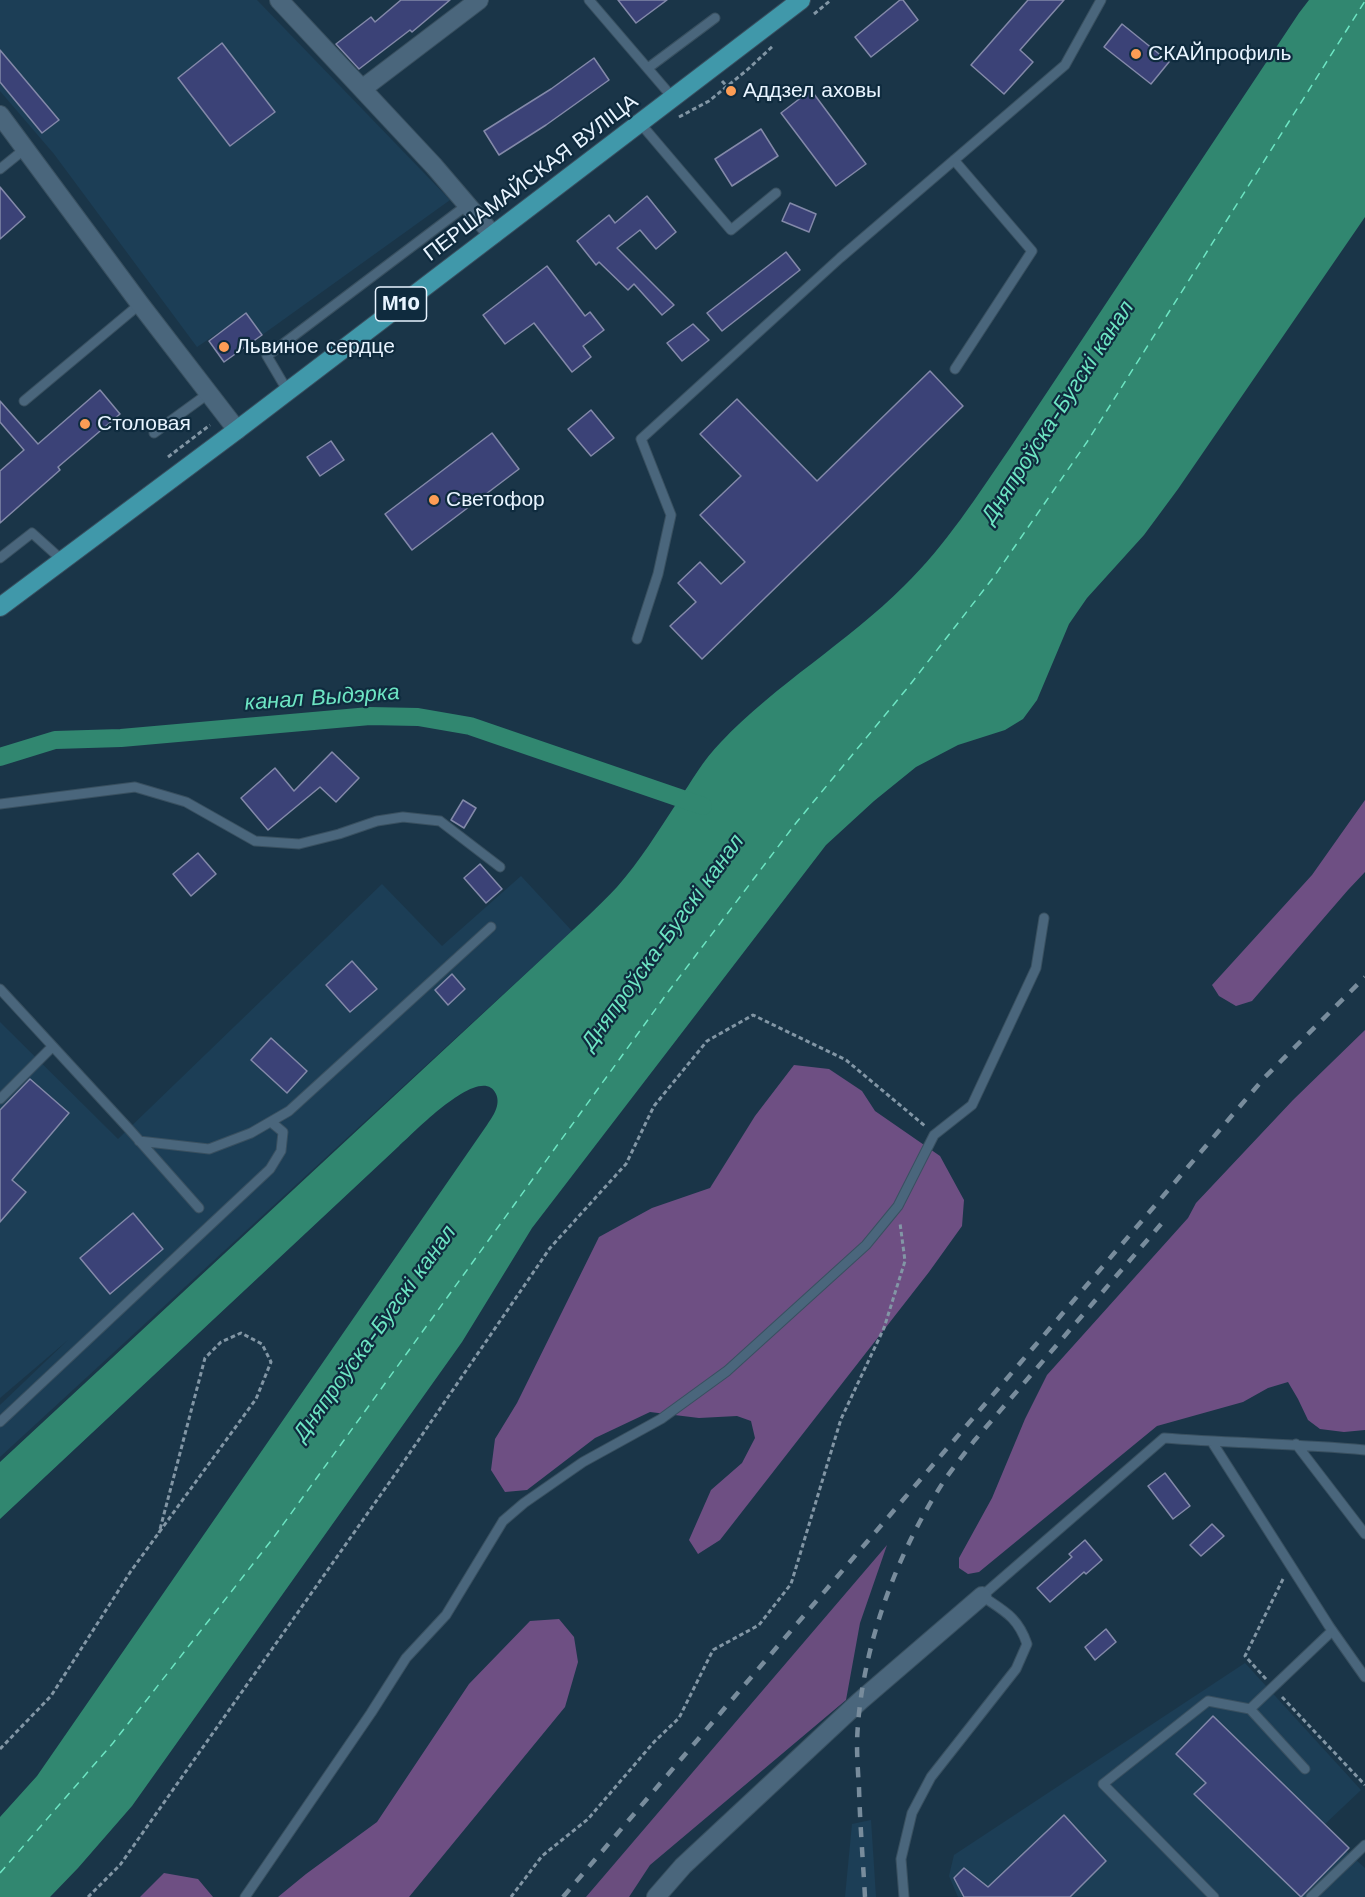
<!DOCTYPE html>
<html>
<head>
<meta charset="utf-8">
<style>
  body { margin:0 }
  canvas { display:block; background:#1a3548 }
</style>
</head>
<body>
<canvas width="1365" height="1897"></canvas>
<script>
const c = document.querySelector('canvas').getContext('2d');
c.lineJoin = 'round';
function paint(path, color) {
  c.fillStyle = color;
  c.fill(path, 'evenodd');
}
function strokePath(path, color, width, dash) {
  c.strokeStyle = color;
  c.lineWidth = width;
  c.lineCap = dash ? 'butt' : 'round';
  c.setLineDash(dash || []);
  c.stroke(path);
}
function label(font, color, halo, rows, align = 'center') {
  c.font = font + ' "Work Sans",sans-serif';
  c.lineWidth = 4.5;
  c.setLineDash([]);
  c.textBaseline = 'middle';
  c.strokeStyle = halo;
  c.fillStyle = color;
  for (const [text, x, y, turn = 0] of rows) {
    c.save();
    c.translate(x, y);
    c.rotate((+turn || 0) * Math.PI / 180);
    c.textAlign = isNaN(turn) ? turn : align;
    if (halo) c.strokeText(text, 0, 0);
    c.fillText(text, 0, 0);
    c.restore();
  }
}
paint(new Path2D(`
  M0,0h257l193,200 -188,135 -16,-21 -49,33 -143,-193 -54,-63z
  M521,876l51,55 -572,526v-52l68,-65 -68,58v-376l118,117 264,-255 60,62z
  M1245,1663l116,127 -36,34 24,24 -3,3 19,17v29h-407l-9,-21 5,-21z
  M871,1820l5,77h-31l7,-73z`), '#1c3e56');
paint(new Path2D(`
  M887,1545l-27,78 -14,77 -196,165 -21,32h-43z`), '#6a4d7e');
paint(new Path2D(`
  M1365,800v72l-17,18 -96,111 -16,5 -17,-10 -7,-11 100,-110z
  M1365,1030v400l-21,2 -24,-3 -12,-9 -10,-21 -10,-17 -20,6 -25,14 -86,24 -178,146 -11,2 -9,-6v-10l33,-60 33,-79 22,-44 141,-157 8,-15 97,-103z
  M794,1065l35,4 33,22 13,20 65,45 24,44 -2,26 -33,46 -209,268 -22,14 -9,-14 22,-50 31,-27 13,-25 -4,-17 -14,-5 -38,2 -49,-6 -55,26 -68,52 -22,2 -14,-22 4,-31 22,-36 82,-166 53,-29 58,-20 45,-72z
  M559,1619l15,18 4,25 -13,45 -156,190h-131l28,-23 71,-52 92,-138 61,-63z
  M164,1873l34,6 15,18h-73z`), '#6e4f83');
paint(new Path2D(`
  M1309,0h56v217l-187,272 -34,46 -57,63 -18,26 -32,76 -14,19 -18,11 -47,15 -42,22 -42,34 -48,44 -294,383 -70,114 -330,464 -54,62 -28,29h-50v-80l37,-41 450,-651c6,-9 14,-20 9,-31 -15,-32 -83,40 -97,52l-399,373v-57l588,-546c10,-10 20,-19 29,-29 23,-26 42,-57 61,-86 14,-20 25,-41 43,-59 55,-58 126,-99 183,-156 42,-41 73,-90 106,-138l289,-435z`), '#318770');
strokePath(new Path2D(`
  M0,757l55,-17 66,-2 249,-22 48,1 52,9 233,80`), '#318770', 18);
strokePath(new Path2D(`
  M0,1873l113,-130 161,-206 394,-545 128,-169 113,-137 84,-108 94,-136 278,-441`), '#6de5c3', 1.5, [8, 6]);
const building = new Path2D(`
  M401,0h49l-38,32 -2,-2 -51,39 -23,-25 35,-27 4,5z
  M618,0h49l-31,23z
  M900,0h3l15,20 -47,37 -16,-20z
  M1028,0h36l-44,50 13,12 -29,32 -33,-29z
  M1122,24l47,38 -18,22 -47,-37z
  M222,43l53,69 -45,34 -52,-68z
  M0,50l59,70 -17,13 -42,-51z
  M594,58l15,22 -63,45 -47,30 -15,-24 67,-42z
  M811,90l55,74 -30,22 -55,-73z
  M761,129l17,27 -46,30 -17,-27z
  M0,187l25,30 -25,22z
  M647,196l29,36 -20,17 -16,-19 -23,18 57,57 -12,10 -28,-31 -6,6 -29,-28 -3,3 -19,-24 32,-26 6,8z
  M790,203l26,11 -7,18 -27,-11z
  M786,252l14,18 -78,61 -15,-18z
  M547,266l38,50 5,-4 14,18 -21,16 8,11 -19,15 -38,-49 -29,21 -22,-29z
  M246,313l16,22 -38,27 -15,-21z
  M693,324l16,16 -27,21 -15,-18z
  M930,371l33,35 -261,253 -32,-33 26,-24 -18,-19 22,-21 21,22 24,-22 -45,-47 41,-39 -41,-42 37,-35 80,82z
  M100,390l20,24 -62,53 2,3 -60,53v-52l24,-21 -24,-28v-21l38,43z
  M591,410l23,28 -23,18 -23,-27z
  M492,433l27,36 -107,81 -27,-36z
  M331,441l13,19 -24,16 -13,-19z
  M332,752l27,26 -23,24 -16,-15 -52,43 -27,-32 34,-30 19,23z
  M463,800l13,8 -12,20 -13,-8z
  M198,853l18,21 -25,22 -18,-22z
  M480,864l22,25 -16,14 -22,-25z
  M352,961l25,28 -27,23 -24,-27z
  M452,974l13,15 -17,16 -13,-15z
  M271,1038l36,33 -20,22 -36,-33z
  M30,1079l39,34 -57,67 14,12 -26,30v-112z
  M133,1213l30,36 -53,45 -30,-36z
  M1165,1473l25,33 -17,13 -25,-33z
  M1212,1524l12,12 -23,20 -11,-11z
  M1085,1540l17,20 -16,14 -2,-2 -34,30 -13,-14 35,-31 -3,-3z
  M1106,1629l10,13 -21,18 -10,-13z
  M1213,1716l136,132 -48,49 -107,-103 12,-11 -30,-29z
  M1064,1815l42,46 -36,36h-106l-10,-19 10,-10 24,19z`);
paint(building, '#3b4277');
strokePath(building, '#8389a9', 1.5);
const lane = new Path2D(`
  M589,0l84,98
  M648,68l67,-50
  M640,123l91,107 45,-37
  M954,160l78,91 -77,118
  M0,169l26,-21
  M287,390l-20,-34 200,-151
  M24,401l116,-97
  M154,433l55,-40
  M0,558l32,-25 30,27
  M637,639l21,-65 13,-59 -30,-76 199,-181 225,-193 36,-65
  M0,804l135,-17 51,15 69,39 44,3 40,-10 38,-13 26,-4 37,4 60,46
  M0,989l129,140 70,79
  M0,1099l52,-52
  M139,1141l70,8 42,-16 38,-22 202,-184
  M0,1422l270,-253 11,-18 2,-19 -12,-10
  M1212,1442l117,184 36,51
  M1296,1444l69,90
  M1305,1769l-55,-60 82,-78
  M245,1897l126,-184 35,-55 40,-43 57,-94 21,-18 59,-41 78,-43 66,-48 139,-126 32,-39 36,-71 38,-30 64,-137 8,-50
  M904,1897l-3,-38 11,-46 19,-36 85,-108 11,-25c-9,-27 -23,-33 -45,-48l182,-158c67,5 134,6 201,12
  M1214,1897l-111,-113 105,-83 42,8
  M1311,1897l54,-52`);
const street = new Path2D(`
  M279,0l155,166 59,69
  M362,89l117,-89
  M0,115l140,189 97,126
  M656,1897l27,-31 177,-165 122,-105`);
const primary = new Path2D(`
  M0,607l237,-177 564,-430`);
strokePath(lane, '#395060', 11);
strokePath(street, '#395060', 20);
strokePath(primary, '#395060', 20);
strokePath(new Path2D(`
  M814,14l17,-14
  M722,81l9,10
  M679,117l30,-16 38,-31 26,-24
  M168,457l42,-32
  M1266,1679l-21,-23 39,-79
  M1282,1697l83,88
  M0,1749l51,-53 80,-125 125,-172 15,-37 -9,-18 -21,-11 -20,9 -16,16 -46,175
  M88,1897l32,-32 276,-392 154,-225 76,-84 28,-58 53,-65 46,-26 93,45 79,66
  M511,1897l31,-41 46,-37 66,-77 25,-24 34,-68 46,-25 32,-41 50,-165 43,-91 21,-67 -5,-38`), '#8296a5', 3, [4.5, 3]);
strokePath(lane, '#4a667c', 9);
strokePath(street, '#4a667c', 18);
strokePath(primary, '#4098aa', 18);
strokePath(new Path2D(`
  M563,1897l702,-820 100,-100
  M865,1897c-2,-36 -5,-73 -6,-109 -1,-15 -2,-31 -2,-46 3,-91 39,-189 89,-264 9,-13 19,-25 28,-37l188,-218`), '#788c9c', 4.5, [10, 10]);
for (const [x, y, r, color] of [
  [1136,54,6,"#fd9d55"],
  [731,91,6,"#fd9d55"],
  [224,347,6,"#fd9d55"],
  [85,424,6,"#fd9d55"],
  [434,500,6,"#fd9d55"]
]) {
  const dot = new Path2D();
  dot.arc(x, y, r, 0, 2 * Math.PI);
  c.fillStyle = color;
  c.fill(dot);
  strokePath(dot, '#0f2b3e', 2);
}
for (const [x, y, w] of [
  [401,304,51]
]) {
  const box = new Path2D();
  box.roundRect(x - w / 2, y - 17, w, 34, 4.5);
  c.fillStyle = '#0f2b3e';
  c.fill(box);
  strokePath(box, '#e8f4ff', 1.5);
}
label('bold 20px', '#e8f4ff', null, [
  ["М10",401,304]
]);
label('21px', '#e8f4ff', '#0f2b3e', [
  ["СКАЙпрофиль",1148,54],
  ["Аддзел аховы",743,91],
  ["Львиное сердце",236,347],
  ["Столовая",97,424],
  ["Светофор",446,500]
], 'left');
label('21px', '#e8f4ff', '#0f2b3e', [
  ["ПЕРШАМАЙСКАЯ ВУЛІЦА",531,178,-37]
]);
label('italic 22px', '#6de5c3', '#0f2b3e', [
  ["Дняпроўска-Бугскі канал",1058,412,-57],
  ["канал Выдэрка",322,698,-4],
  ["Дняпроўска-Бугскі канал",663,942,-54],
  ["Дняпроўска-Бугскі канал",375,1333,-54]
]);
</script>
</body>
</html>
